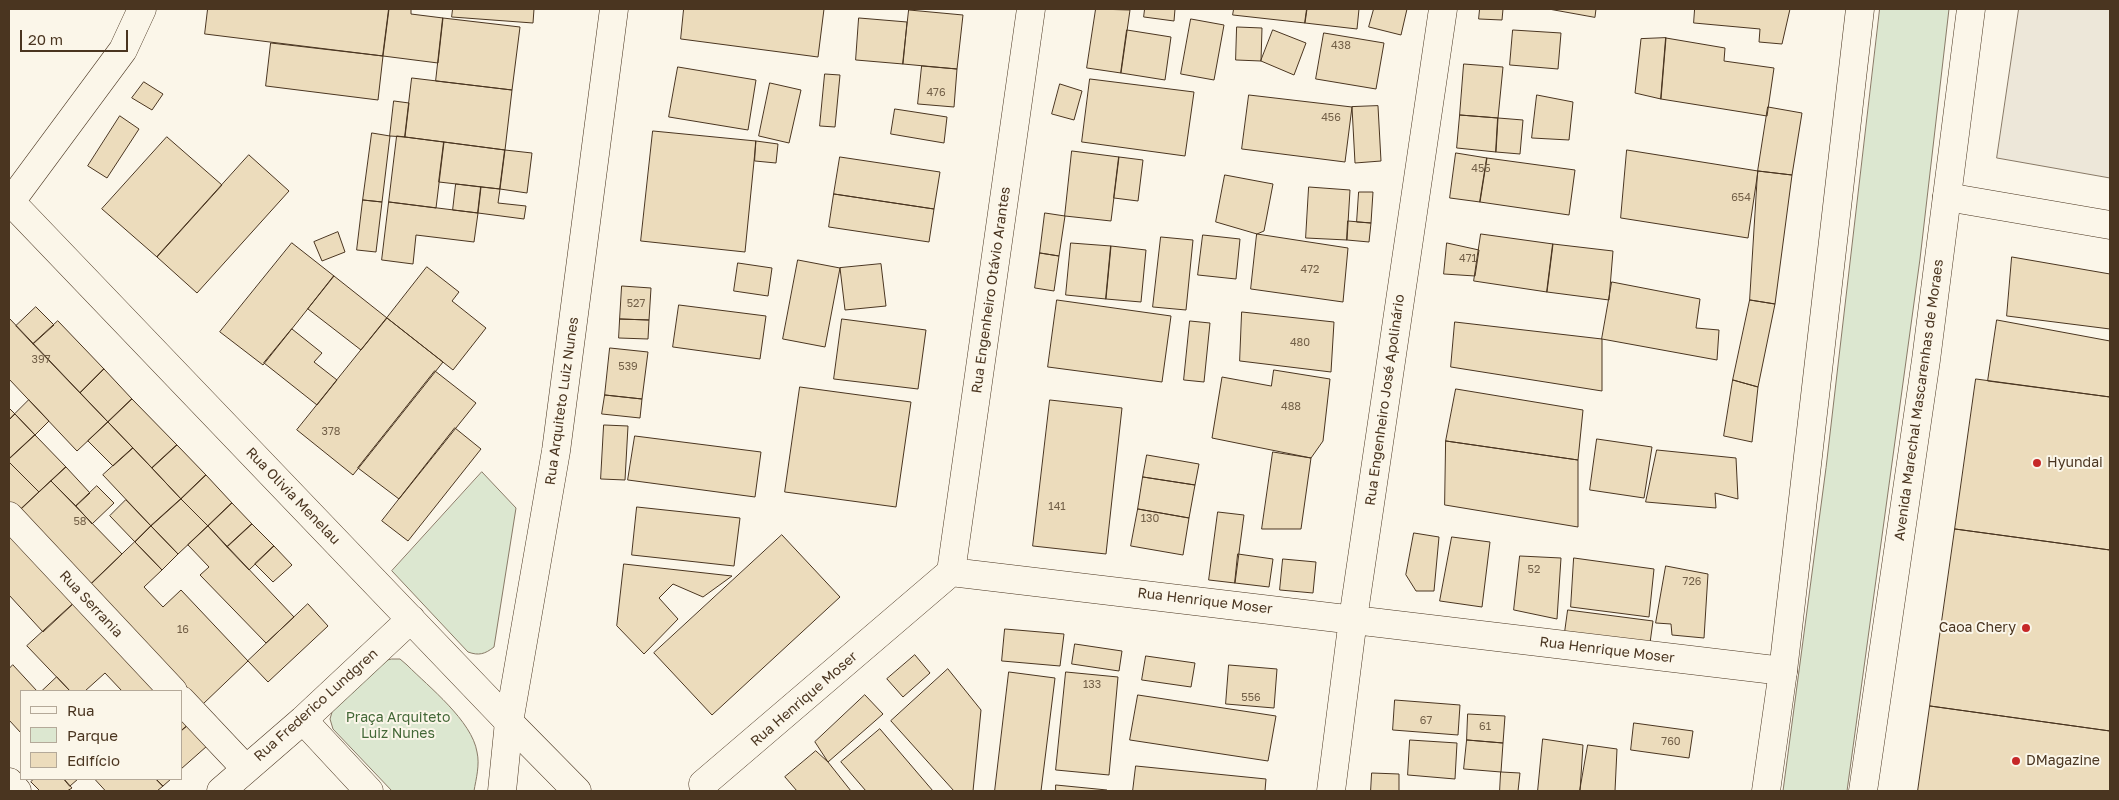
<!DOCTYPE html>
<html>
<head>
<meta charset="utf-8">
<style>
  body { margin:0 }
  #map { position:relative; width:2119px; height:800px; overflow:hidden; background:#fbf6e9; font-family:"Golos Text",sans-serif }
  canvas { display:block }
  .frame { position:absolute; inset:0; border:10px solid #4a3520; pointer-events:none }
  .legend { position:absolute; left:20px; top:690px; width:162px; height:90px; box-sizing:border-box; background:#fbf6e9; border:1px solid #b4a999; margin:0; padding:6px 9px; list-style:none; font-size:15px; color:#4a3520 }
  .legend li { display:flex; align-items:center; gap:10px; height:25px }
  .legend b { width:25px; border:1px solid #b4a999 }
  .scale { position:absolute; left:20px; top:30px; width:108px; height:22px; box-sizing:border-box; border:2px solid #4a3520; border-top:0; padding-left:6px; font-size:15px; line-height:18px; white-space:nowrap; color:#4a3520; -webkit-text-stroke:4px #fbf6e9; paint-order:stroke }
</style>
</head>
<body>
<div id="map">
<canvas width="2119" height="800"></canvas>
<div class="frame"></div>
<ul class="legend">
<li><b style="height:6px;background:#fbf6e9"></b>Rua</li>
<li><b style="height:14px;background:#dce7d0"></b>Parque</li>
<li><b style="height:14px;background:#ecdcbc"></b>Edifício</li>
</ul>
<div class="scale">20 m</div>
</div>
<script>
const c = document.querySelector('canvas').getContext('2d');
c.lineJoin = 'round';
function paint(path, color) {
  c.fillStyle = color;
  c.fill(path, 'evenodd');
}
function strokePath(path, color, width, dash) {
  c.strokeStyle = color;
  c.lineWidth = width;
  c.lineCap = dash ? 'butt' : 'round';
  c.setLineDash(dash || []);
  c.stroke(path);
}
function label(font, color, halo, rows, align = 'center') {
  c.font = font + ' "Golos Text",sans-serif';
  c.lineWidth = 4;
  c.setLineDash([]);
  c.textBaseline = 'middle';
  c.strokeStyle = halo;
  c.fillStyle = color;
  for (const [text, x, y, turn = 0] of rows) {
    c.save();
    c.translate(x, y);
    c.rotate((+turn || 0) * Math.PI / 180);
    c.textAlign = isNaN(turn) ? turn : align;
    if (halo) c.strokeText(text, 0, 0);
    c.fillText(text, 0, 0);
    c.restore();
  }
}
const green = new Path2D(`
  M1880,9h69l-29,250 -73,532h-64l43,-323z
  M482,472l34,36 -22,139c-9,7 -15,9 -26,5l-76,-81z
  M392,659h8l7,6c22,22 65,56 70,87 3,13 -1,27 -3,39h-82l-59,-62 -3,-10 2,-7 44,-46 7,-5z`);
paint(green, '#dce7d0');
strokePath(green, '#887966', 1);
const parking = new Path2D(`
  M2019,9h91v169l-113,-20z`);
paint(parking, '#ede7d9');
strokePath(parking, '#887966', 1);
const building = new Path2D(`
  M208,9h181l-6,47 -178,-22z
  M389,9h22v5l32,4 -5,45 -55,-7z
  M453,9h81l-1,14 -81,-6z
  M684,9h140l-6,48 -137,-18z
  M1096,9l34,1 -9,63 -34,-5z
  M1145,9h30l-1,12 -30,-4z
  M1234,9h73l-2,14 -72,-8z
  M1307,9h52l-2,20 -52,-6z
  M1374,9h33l-6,26 -32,-8z
  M1480,9h23l-1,11 -23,-1z
  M1549,9h47l-1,8z
  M1695,9h95l-8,35 -23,-2 1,-13 -66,-6z
  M909,10l54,5 -6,54 -54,-5z
  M443,18l77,9 -8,63 -76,-9z
  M859,18l48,4 -4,42 -47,-4z
  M1191,19l33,6 -10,55 -33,-6z
  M1237,27l25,1 -1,33 -25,-1z
  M1127,30l44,7 -6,43 -44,-7z
  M1273,30l33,13 -12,32 -33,-14z
  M1513,30l48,3 -3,36 -48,-4z
  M1324,33l60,10 -8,46 -60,-10z
  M1666,38l59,10 -1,13 50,7 -7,48 -106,-17z
  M1666,38l-5,61 -26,-6 6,-54z
  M271,43l112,13 -5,44 -112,-14z
  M1464,64l39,3 -5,51 -38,-3z
  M922,66l35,3 -3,38 -36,-3z
  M678,67l78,13 -8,50 -79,-13z
  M825,74l15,1 -5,52 -15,-1z
  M412,78l100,12 -7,60 -100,-13z
  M1090,79l104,13 -9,64 -103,-14z
  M144,82l19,12 -11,16 -20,-12z
  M770,83l31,7 -12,53 -30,-7z
  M1060,84l22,7 -8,29 -22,-6z
  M1249,95l103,12 -7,55 -103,-13z
  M1537,95l36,7 -4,38 -37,-2z
  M394,101l15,2 -4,34 -15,-1z
  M1378,106l3,55 -26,2 -3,-56z
  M1768,107l34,6 -10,62 -34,-4z
  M895,109l52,8 -3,26 -53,-9z
  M1460,115l38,3 -2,34 -39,-4z
  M120,116l19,13 -32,49 -19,-12z
  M1498,118l25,2 -3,34 -24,-2z
  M653,131l103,10 -11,111 -104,-11z
  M372,133l18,3 -8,66 -19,-2z
  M397,136l47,6 -8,66 -47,-6z
  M167,137l55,48 -65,72 -55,-48z
  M756,141l22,3 -2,19 -21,-2z
  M444,142l61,8 -5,39 -61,-7z
  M505,150l27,3 -5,40 -27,-4z
  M1627,150l131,21 -10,67 -127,-20z
  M1072,151l47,6 -8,64 -46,-5z
  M1456,153l31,5 -7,44 -30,-4z
  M249,155l40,36 -92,102 -40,-36z
  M840,157l100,15 -6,37 -100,-15z
  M1119,157l24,3 -5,41 -24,-3z
  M1487,158l88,12 -6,45 -89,-13z
  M1758,171l34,4 -17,129 -25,-4z
  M1225,175l48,9 -9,47 -7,3 -41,-12z
  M456,184l25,3 -3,26 -25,-3z
  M481,187l19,2 -2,14 28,3 -2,13 -46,-6z
  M1309,187l41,3 -3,50 -41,-2z
  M1359,192h14l-2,31 -14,-1z
  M834,194l100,15 -5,33 -100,-15z
  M363,200l19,2 -6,50 -19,-2z
  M389,202l89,11 -4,29 -58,-7 -3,29 -31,-4z
  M1045,213l20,3 -6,40 -19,-3z
  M1348,221l23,2 -2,19 -22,-2z
  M338,232l7,20 -23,9 -8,-19z
  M1257,234l91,14 -5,54 -92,-13z
  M1481,234l72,10 -6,48 -73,-11z
  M1203,235l37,4 -4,40 -38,-4z
  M1161,237l32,3 -7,70 -33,-3z
  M292,243l42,33 -71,89 -43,-33z
  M1071,243l40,3 -5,53 -40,-4z
  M1447,243l32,7 -4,26 -31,-2z
  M1553,244l60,7 -4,49 -62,-8z
  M1111,246l35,4 -5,52 -35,-3z
  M1040,253l19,3 -5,35 -19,-3z
  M2012,257l98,17v55l-103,-13z
  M798,260l42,8 -15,79 -42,-8z
  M738,263l34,5 -4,28 -34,-5z
  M881,264l5,42 -41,4 -5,-42z
  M427,267l32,25 -7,9 34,27 -33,42 -66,-52z
  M334,276l53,42 -26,32 -53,-41z
  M1612,282l88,17 -4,29 23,2 -2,30 -115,-21z
  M622,286l29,2 -2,32 -29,-1z
  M1057,300l114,16 -9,66 -114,-15z
  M1750,300l25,4 -17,83 -25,-7z
  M679,305l87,11 -6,43 -87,-12z
  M36,307l18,18 -21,19 -17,-18z
  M1242,312l92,10 -3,50 -91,-11z
  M9,318l99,104 -31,29 -68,-72z
  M387,318l56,44 -90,113 -56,-45z
  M620,319l29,1 -1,19 -29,-1z
  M842,319l84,11 -8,59 -84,-10z
  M1997,320l113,21v56l-122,-16z
  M58,321l46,48 -24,24 -47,-49z
  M1190,321l20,2 -6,59 -20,-2z
  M1455,322l147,17v52l-151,-24z
  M292,329l30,24 -8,9 23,18 -20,25 -53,-42z
  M610,348l38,4 -6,47 -37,-4z
  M104,369l28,30 -24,23 -28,-29z
  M1274,370l56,9 -7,62 -12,17 -99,-20 10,-61 49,9z
  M435,371l41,32 -77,96 -41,-31z
  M1976,379l134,18v153l-155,-21z
  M1733,380l25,7 -6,55 -28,-6z
  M800,387l111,15 -15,105 -111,-15z
  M1456,389l127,21 -5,50 -132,-19z
  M605,395l37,4 -2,19 -38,-4z
  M132,399l45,46 -25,23 -44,-46z
  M29,400l20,21 -14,14 -20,-21z
  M1050,400l72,8 -16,146 -73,-8z
  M9,408l6,6 -6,6z
  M15,414l20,21 -26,24v-39z
  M108,422l25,26 -20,18 -25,-25z
  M604,425l24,1 -3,54 -24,-1z
  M455,428l26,21 -73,92 -26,-20z
  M35,435l31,32 -27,25 -30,-30v-3z
  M635,436l126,16 -6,45 -127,-17z
  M1597,439l55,8 -8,51 -54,-8z
  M1446,441l132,19v67l-133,-22z
  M177,445l29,30 -25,24 -29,-31z
  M133,448l48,51 -30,27 -48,-51z
  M1657,450l79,8 2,41 -23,-6 1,15 -70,-6z
  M1273,452l38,6 -10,71h-39z
  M1147,455l52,9 -4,21 -52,-8z
  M9,462l30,30 -20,19 -10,-10z
  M66,467l24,26 -14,13 -25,-25z
  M206,475l26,28 -24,23 -27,-27z
  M1143,477l52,8 -6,33 -51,-9z
  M51,481l71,73 -32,31 -71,-74z
  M97,486l17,17 -22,21 -16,-18z
  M181,499l27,27 -30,28 -27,-28z
  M126,500l25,26 -16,16 -25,-26z
  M232,503l20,21 -25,23 -19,-21z
  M637,507l103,11 -6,48 -102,-11z
  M1138,509l51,9 -6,37 -52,-9z
  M1218,512l26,3 -9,68 -26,-3z
  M252,524l22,22 -25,24 -22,-23z
  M151,526l27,28 -16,16 -27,-28z
  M208,526l86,91 -28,26 -66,-68 9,-8 -21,-22z
  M1955,529l155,21v181l-180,-25z
  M1414,533l25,4 -5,54h-18l-10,-16z
  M9,534l64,70 -30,28 -34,-37z
  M782,535l58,62 -128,118 -58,-62z
  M1452,537l38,5 -8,65 -42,-6z
  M135,542l27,28 -18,17 19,20 18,-17 67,71 -45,43 -113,-119z
  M274,546l18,19 -19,17 -18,-18z
  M1238,554l35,5 -4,28 -34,-4z
  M1520,556l41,2 -4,61 -43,-9z
  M1574,558l80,11 -5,48 -78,-10z
  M1283,559l33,3 -3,31 -33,-3z
  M624,564l108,12 -29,21 -30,-13 -14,14 19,21 -34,35 -27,-28z
  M1666,566l42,8 -4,64 -32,-3 -1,-11 -15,-1z
  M73,604l82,87h-33l-17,-18 -20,18h-15l-43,-45z
  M308,604l20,22 -60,56 -20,-21z
  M1568,610l85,11 -3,22 -85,-11z
  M1005,629l59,5 -4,32 -58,-5z
  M1075,644l47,7 -3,20 -47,-7z
  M915,655l15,18 -27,24 -16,-18z
  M1146,656l49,7 -4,24 -49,-7z
  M13,665l24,26h-16v42l-12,-13v-51z
  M1229,665l48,4 -3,39 -48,-4z
  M948,669l33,41 -8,81h-19l-63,-70z
  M1009,672l46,6 -14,113h-46z
  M1066,672l52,5 -9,98 -53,-5z
  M57,677l13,14h-28z
  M865,695l18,19 -55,48 -13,-20z
  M1138,695l138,21 -8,45 -138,-21z
  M1395,700l65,5 -2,30 -65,-5z
  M1930,706l180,25v60h-192z
  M1468,714l37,2 -2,27 -36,-3z
  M181,719l6,7 -6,5z
  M1634,723l59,8 -4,27 -58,-8z
  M187,726l20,20 -26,23v-38z
  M880,729l53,62h-67l-25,-29z
  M1543,739l40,6 -3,46h-42z
  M1410,740l47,3 -2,36 -47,-4z
  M1467,740l36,3 -2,29 -37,-3z
  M1588,745l29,4 -2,42h-35z
  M816,751l12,11 23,29h-54l-12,-14z
  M1136,766l130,13 -1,12h-132z
  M1501,772l19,1 -2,18h-18z
  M1372,773l27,1v17h-28z
  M34,779h30l8,9 -5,3h-27l-9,-9z
  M64,779h14l-8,7z
  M95,779h61l7,7 -6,5h-51z
  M156,779h15l-8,7z
  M1056,785l51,5v1h-51z`);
paint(building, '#ecdcbc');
strokePath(building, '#4a3520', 1);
const minor = new Path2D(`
  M1947,197l163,28
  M9,200l500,522
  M9,204l114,-154 19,-41
  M9,516l164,175
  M951,572l80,-563
  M181,700l65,69
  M303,720l66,71
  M9,782l8,9
  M703,784l248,-212 832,99
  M221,791l82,-71 108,-101
  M1331,791l22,-172 90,-610`);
const secondary = new Path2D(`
  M502,791l7,-69`);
const primary = new Path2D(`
  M577,791l-68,-69 47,-271 58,-442`);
const trunk = new Path2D(`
  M1766,791l17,-120 77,-662
  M1863,791l63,-431 45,-351`);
strokePath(minor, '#4a3520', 29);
strokePath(secondary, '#4a3520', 29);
strokePath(primary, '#4a3520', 29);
strokePath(trunk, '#4a3520', 29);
strokePath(minor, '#fbf6e9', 28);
strokePath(secondary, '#fbf6e9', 28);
strokePath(primary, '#fbf6e9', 28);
strokePath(trunk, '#fbf6e9', 28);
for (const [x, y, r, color] of [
  [2037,463,5,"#c62828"],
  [2026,628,5,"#c62828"],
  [2016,761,5,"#c62828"]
]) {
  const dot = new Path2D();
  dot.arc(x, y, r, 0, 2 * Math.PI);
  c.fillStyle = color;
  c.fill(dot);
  strokePath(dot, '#fbf6e9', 2);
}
label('11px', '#725f47', null, [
  ["438",1341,46],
  ["476",936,93],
  ["456",1331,118],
  ["455",1481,169],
  ["654",1741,198],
  ["471",1468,259],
  ["472",1310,270],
  ["527",636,304],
  ["480",1300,343],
  ["397",41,360],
  ["539",628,367],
  ["488",1291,407],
  ["378",331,432],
  ["141",1057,507],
  ["130",1150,519],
  ["58",80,522],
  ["52",1534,570],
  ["726",1692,582],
  ["16",183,630],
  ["133",1092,685],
  ["556",1251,698],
  ["67",1426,721],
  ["61",1485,727],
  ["760",1671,742]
]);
label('14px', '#4a3520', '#fbf6e9', [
  ["Rua Engenheiro Otávio Arantes",991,290,-82],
  ["Rua Engenheiro José Apolinário",1385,400,-82],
  ["Avenida Marechal Mascarenhas de Moraes",1919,400,-82],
  ["Rua Arquiteto Luiz Nunes",562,401,-82],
  ["Rua Olivia Menelau",293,496,46],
  ["Rua Henrique Moser",1205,601,7],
  ["Rua Serrania",91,604,47],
  ["Rua Henrique Moser",1607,650,7],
  ["Rua Henrique Moser",804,699,-41],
  ["Rua Frederico Lundgren",316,705,-42]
]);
label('14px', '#4a3520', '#fbf6e9', [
  ["Hyundai",2047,463],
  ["Caoa Chery",2016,628,"right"],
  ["DMagazine",2026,761]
], 'left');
label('14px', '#436837', '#fbf6e9', [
  ["Praça Arquiteto",398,718],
  ["Luiz Nunes",398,734]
]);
</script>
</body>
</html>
